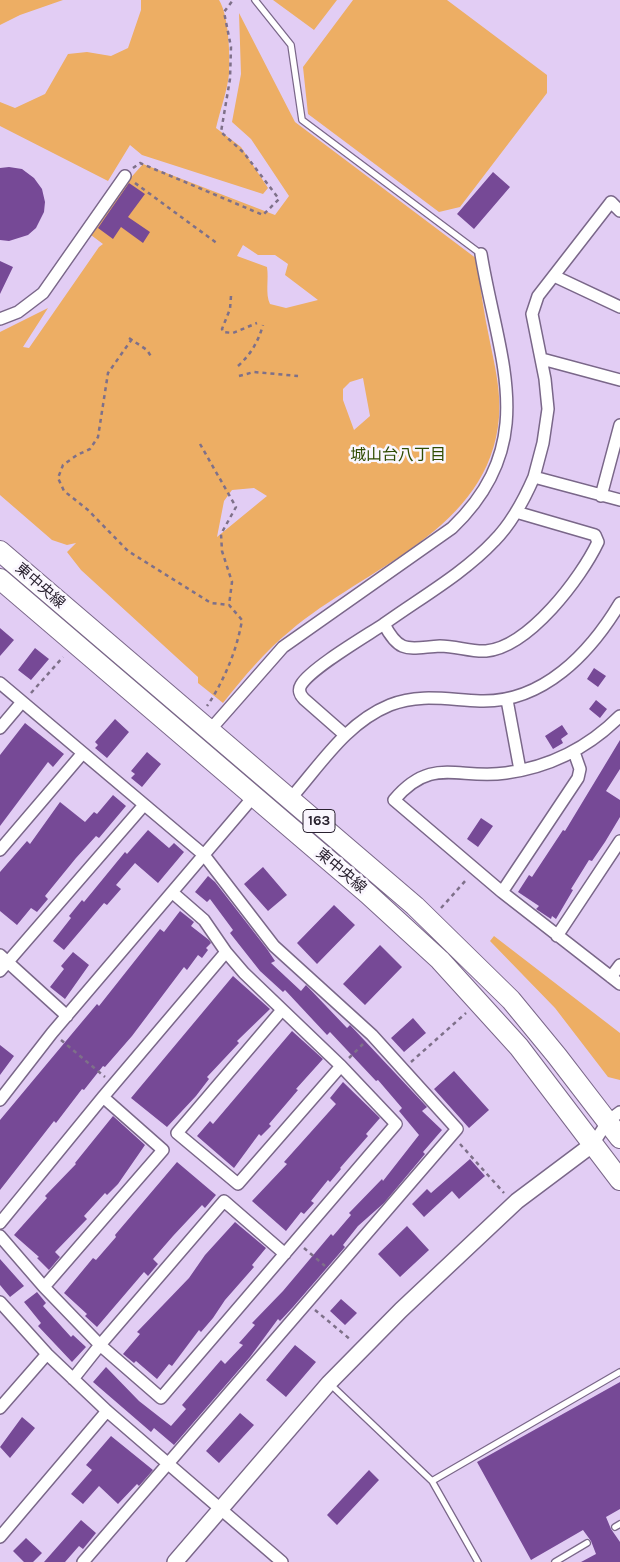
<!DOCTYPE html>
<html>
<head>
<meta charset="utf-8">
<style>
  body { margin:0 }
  canvas { display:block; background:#e2cdf4 }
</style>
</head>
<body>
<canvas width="620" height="1562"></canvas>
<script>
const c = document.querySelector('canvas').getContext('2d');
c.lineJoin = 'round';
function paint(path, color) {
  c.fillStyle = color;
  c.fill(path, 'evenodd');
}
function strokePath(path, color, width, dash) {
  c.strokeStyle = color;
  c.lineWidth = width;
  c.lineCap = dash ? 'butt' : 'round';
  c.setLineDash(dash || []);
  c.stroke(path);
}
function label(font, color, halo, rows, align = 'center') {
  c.font = font + ' Karla,"Noto Sans JP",sans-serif';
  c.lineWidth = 5;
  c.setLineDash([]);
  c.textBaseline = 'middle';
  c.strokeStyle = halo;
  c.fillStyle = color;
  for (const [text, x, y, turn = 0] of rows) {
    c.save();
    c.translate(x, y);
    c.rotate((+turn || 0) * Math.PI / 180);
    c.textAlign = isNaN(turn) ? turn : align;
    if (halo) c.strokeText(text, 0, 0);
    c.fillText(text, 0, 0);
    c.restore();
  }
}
paint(new Path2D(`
  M0,0h63l-43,15 -20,10z
  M141,0h78c10,16 11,54 10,74 -2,18 -9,36 -13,54l25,19 27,41 -5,6 -121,-39 -12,-10 -22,36 -108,-55v-24l15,6 30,-14 23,-40 19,-2 24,4 17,-8 13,-38z
  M273,0h64l-23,30z
  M353,0h94l100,75v18l-87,114 -21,5 -131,-98 -5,-47z
  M239,13l56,109 182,137c3,28 7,55 13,83 5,25 11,49 9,75 -9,114 -134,150 -209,214 -26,21 -46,46 -67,72l-25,-20v-6l-117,-107 -14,-18 9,-9 -9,2 -15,-5 -52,-45v-163l48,-24 -25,39 6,1 70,-101 4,-3 -12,-9 36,-53 16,-18 132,51 14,-19 -38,-57 -19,-17 9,-48zM243,245l15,10h17l13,9 -3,11 33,25 -32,8 -16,-4c-5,-10 -1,-25 -3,-37l-30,-11zM363,378l7,38 -16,14 -11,-30v-11l7,-7zM254,488l13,8 -50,41 7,-36 8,-11z
  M494,936l126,97v47l-12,-3 -53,-69 -65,-67z`), '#edae64');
paint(new Path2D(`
  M9,167l13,2 12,9 8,11 3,13 -1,10 -8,16 -8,7 -19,6 -9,-1v-72z
  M493,172l17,15 -36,42 -17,-15z
  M129,183l16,11 -17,23 22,15 -7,11 -22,-16 -8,12 -15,-11z
  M0,261l13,6 -13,27z
  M0,628l14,12 -14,16z
  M35,648l14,11 -18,21 -13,-10z
  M594,668l12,8 -8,11 -11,-8z
  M596,700l11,9 -7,9 -11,-9z
  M115,719l14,13 -22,26 -12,-10 3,-3 -3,-3z
  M25,723l39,31 -11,13 -5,-5 -48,64v-71z
  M562,725l6,9 -7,5 2,4 -10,6 -8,-13z
  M620,740v29l-14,22 14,9v17l-15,25 -13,19 -3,-1 -18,29 2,1 -17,29 -4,-3 -1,3 -15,-10 3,-3 -21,-14 11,-17 3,2 31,-47 2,1z
  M147,752l14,12 -19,23 -11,-9 4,-4 -4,-3z
  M113,795l13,11 -27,32 -3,-2 -20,22 -31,38 3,3 -11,13 -6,-4 -14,17 -17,-14v-39l27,-31 3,3 30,-42 25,20 9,-10 3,2z
  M481,818l12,8 -15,21 -11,-8z
  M148,830l21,18 5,-5 10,9 -26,31 -23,-20 -19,22 5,4 -14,16 -3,-2 -40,47 -11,-9 18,-23 -2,-2 13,-16 2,2 41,-50 2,2z
  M263,867l24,28 -19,16 -24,-27z
  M208,876l7,6 52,67 8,12 -4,2 30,28 5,-6 41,43 3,-3 77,82 -5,4 20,19 -19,22 2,2 -41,49 -26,23 -15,19 2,2 -52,60 -13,14 -2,-2 -28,38 -76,88 -20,-17 -3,4 -58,-50 13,-15 33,34 32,25 15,-17 -4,-4 39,-45 4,4 18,-19 -4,-2 16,-18 -3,-2 31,-32 48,-57 2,2 18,-21 -2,-2 33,-34 1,2 36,-46 -20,-24 3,-3 -24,-28 -2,1 -46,-49 -3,3 -42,-45 -2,2 -23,-21 -30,-38 3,-3 -23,-31 -3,3 -12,-10z
  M334,905l21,20 -38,39 -20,-21z
  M180,911l14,11 -3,4 18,14 2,3 -5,5 2,2 -6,8 -4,-3 -11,15 -3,-3 -52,69 -27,31 -2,-1 -19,24 -2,-1 -26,34 -2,-2 -54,69v-70l81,-97 16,-19 2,2 61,-77 4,3z
  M380,945l22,22 -37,38 -22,-21z
  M73,952l16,13 -24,34 -15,-12 14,-18 -3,-3z
  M233,976l37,33 -33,32 2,2 -32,34 2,2 -13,17 -29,31 -36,-29z
  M413,1018l13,15 -22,19 -13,-14z
  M292,1031l31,28 -27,30 2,1 -29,34 2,2 -10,10 -2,-2 -25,34 -37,-32 13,-15 3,3z
  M0,1045l14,11 -14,19z
  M454,1071l35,39 -20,18 -35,-39z
  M343,1082l37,36 -14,16 2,2 -28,32 1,1 -11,13 -2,-2 -17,21 3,2 -10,11 -3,-2 -15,19 -34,-30 35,-37 -3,-2 52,-58 -6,-6z
  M113,1116l32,29 -27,39 -11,11 -2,-2 -21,23 3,3 -32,33 5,5 -11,13 -12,-12 2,-1 -25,-22 33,-37 -2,-2 31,-32 -1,-1z
  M470,1159l15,17 -26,23 -7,-8 -28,26 -12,-13 15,-15 4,4z
  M177,1162l39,33 -11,13 -3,-3 -29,31 -20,23 5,5 -10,12 -4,-4 -47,55 -12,-11 2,-2 -23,-21 29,-35 3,2 20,-23 -1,-2z
  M235,1222l31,26 -14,17 2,2 -29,33 -12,18 -12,14 -2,-2 -27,36 -3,-2 -12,15 -21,-18 -2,2 -11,-9 17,-20 -3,-2 52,-54 16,-23z
  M407,1226l22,24 -29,27 -22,-23z
  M0,1259l24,27 -14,11 -10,-12z
  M37,1292l9,11 -3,3 28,31 2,-2 13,12 -14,15 -34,-36 3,-3 -17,-21z
  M341,1299l16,14 -12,12 -15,-14z
  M295,1345l21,17 -30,35 -20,-17z
  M620,1382v127l-14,8 5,12 9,13v20h-39l15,-8 -5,-13 -8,-11 -52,30 -54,-98z
  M240,1413l14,12 -35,38 -13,-12z
  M22,1417l13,11 -25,30 -10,-11z
  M111,1436l42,34 -14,16 -2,-2 -19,20 -19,-18 -16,18 -12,-10 21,-24 -6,-5z
  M369,1470l10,10 -42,45 -10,-10z
  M81,1520l15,13 -13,16 -4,-3 -14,16h-21z
  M26,1538l16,15 -9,9h-9l-11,-11z`), '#764996');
const service = new Path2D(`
  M255,0l36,45 11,75 179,134
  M329,1383l103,98 46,81
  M432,1481l188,-109
  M615,1527l5,-3
  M555,1562l32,-19`);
const minor = new Path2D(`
  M620,211l-9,-9 -73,94 -6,18 13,65 3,30 -5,34 -9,34 86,23
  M554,276l66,31
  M0,319l18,-7 25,-19 82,-117
  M542,359l78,21
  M601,496l19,-71
  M516,512l79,23 3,7c-17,36 -69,105 -112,109 -15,1 -30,-5 -46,-5 -31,2 -40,9 -56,-22 36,-26 79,-50 110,-83 18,-18 30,-41 40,-64
  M0,683l204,172 70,91 98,89 85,94 -374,433
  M507,700l13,70
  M620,716c-32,32 -70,51 -114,57 -48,7 -74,-18 -112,27l108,92 118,92
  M0,728l22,-26
  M210,730l73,-83 169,-119c90,-86 46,-170 29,-274
  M345,735l-41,-36c-4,-4 -6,-9 -3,-14 10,-17 65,-49 83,-61
  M291,798c30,-34 55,-75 99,-93 30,-12 59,-5 90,-4 63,2 110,-48 140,-98
  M0,850l82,-96
  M502,892l76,-114 2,-9 -6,-17
  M173,893l31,27 22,32
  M557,936l63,-95
  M0,955l67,61
  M0,971l144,-166
  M611,977l9,-12
  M282,1010l-105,123 61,51 103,-118
  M0,1100l52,-67 202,-237
  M593,1144l15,-23 12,-9
  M0,1223l103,-126 123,-145 18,21 97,93 55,58 -235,274 -61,-53 -27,34
  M0,1236l44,51 119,-137 -60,-53
  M44,1287l56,58 124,-144 61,53
  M0,1302l47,52 60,57 175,151
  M0,1408l47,-54
  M0,1537l107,-126`);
const tertiary = new Path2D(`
  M175,1562l154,-179 72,-73 116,-109 76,-57`);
const trunk = new Path2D(`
  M0,551l415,355 96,94 46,56 63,82
  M0,579l368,315 72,66 79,87 101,133`);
strokePath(service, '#7a6789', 8);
strokePath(minor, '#7a6789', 14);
strokePath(tertiary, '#7a6789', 18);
strokePath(trunk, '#7a6789', 22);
strokePath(new Path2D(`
  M133,168l7,-5 123,52 16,-16 -35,-46 -23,-21 9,-53 1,-32 -7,-35 9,-12
  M135,183l83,61
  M231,296l-1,13 -8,20 1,3 10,1 24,-10
  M129,338l18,12 5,8
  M132,339l-24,34 -10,64 -8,12 -13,6 -14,10 -5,13 6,13 24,19 40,41 83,52 18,2 13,15c-5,30 -18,61 -35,86
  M238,366c13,-12 20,-24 25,-41
  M239,376l15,-4 44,4
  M200,444l36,63 -15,27 1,17 10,31 -3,23
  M31,693l32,-36
  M441,908l26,-29
  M61,1040l44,37
  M349,1058l14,-14
  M411,1062l55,-49
  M460,1144l44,49
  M304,1248l21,18
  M315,1310l36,30`), '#7e7089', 2.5, [4, 4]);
strokePath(service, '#fff', 5.5);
strokePath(minor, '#fff', 11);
strokePath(tertiary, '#fff', 15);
strokePath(trunk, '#fff', 20);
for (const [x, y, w] of [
  [319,821,32]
]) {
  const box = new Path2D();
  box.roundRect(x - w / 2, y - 11.5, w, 23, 4);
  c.fillStyle = '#faf6fe';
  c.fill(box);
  strokePath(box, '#29212f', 1);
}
label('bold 14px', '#29212f', null, [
  ["163",319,821]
]);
label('15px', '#29212f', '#faf6fe', [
  ["東中央線",40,586,41],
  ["東中央線",341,871,40]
]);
label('16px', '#304c02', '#faf6fe', [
  ["城山台八丁目",398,455]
]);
</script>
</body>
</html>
